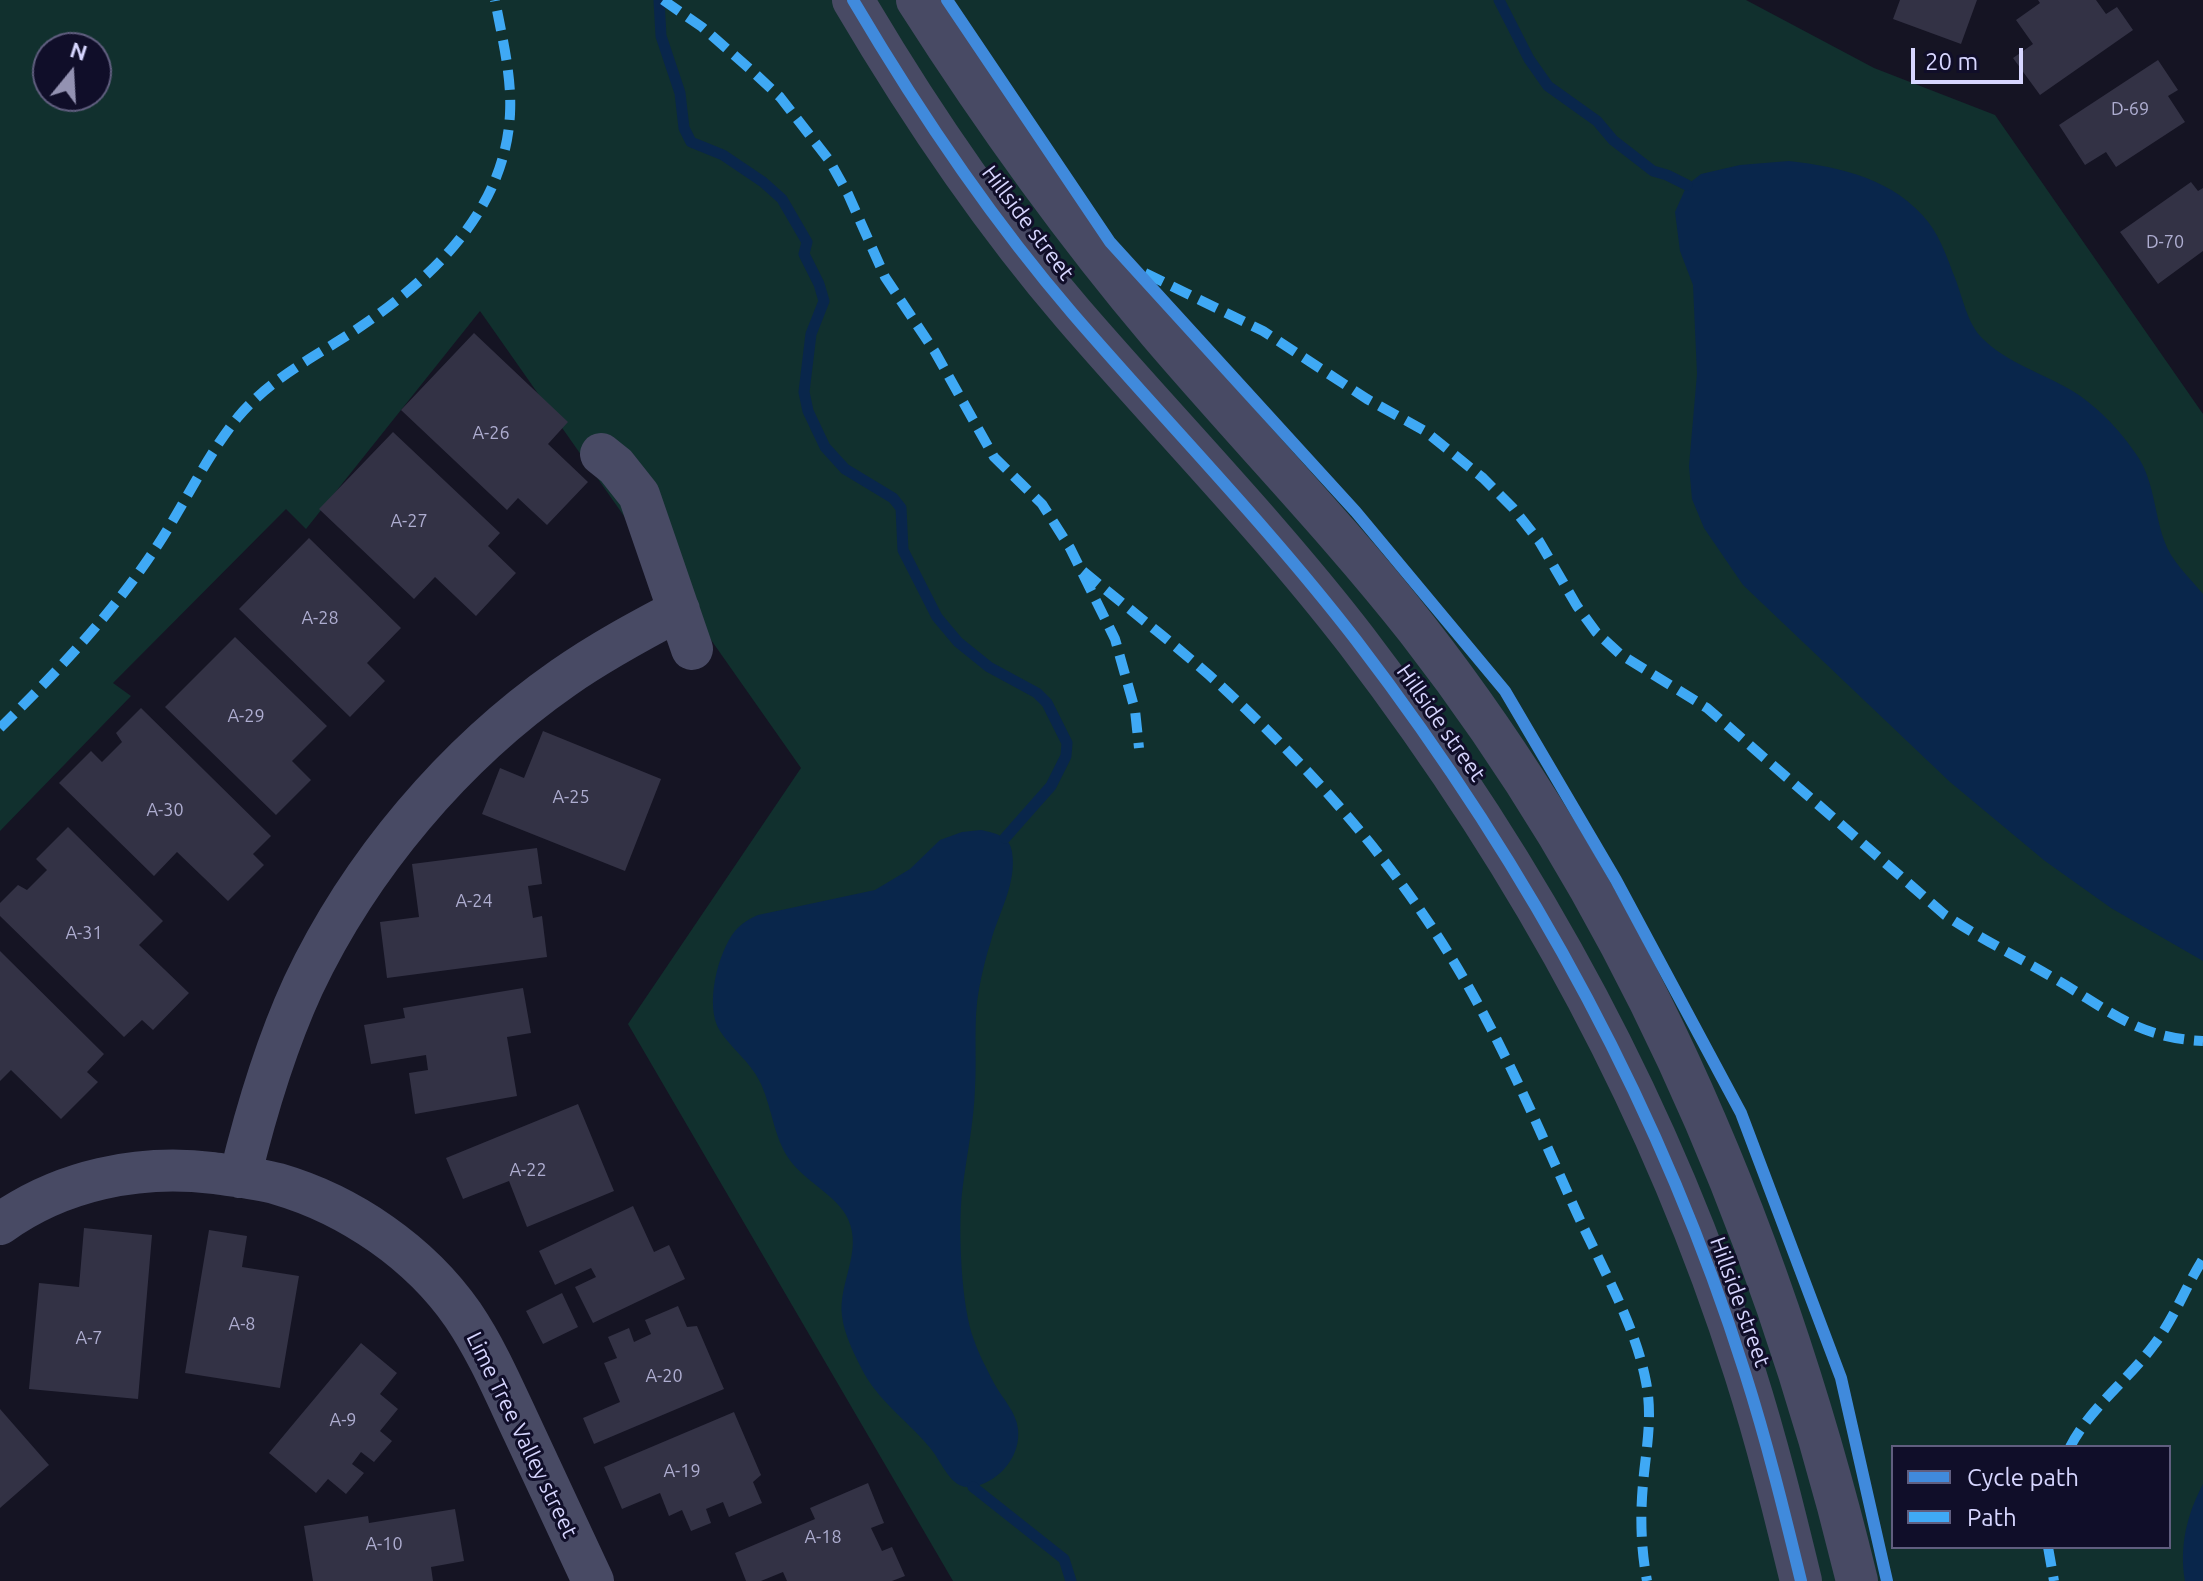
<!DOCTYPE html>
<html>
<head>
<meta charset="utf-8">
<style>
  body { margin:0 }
  #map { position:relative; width:2203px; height:1581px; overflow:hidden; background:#151423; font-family:Ubuntu,sans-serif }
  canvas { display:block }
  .legend { position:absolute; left:1891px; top:1445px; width:280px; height:104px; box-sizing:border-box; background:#100e29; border:2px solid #605e7f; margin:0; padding:10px 14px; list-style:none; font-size:24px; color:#d7d6ff }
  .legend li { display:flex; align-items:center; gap:16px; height:40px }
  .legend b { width:40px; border:2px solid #605e7f }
  .north { position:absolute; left:32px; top:32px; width:80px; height:80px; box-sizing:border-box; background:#100e29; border:2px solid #605e7f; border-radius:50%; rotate:18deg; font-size:22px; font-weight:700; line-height:32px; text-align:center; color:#d7d6ff }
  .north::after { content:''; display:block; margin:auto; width:28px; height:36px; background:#9392b2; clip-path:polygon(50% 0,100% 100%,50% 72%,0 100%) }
  .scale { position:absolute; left:1911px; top:48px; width:112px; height:36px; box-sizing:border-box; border:4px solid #d7d6ff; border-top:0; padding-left:10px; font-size:24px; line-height:28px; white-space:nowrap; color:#d7d6ff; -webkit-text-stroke:6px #100e29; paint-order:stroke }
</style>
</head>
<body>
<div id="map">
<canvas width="2203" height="1581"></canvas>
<ul class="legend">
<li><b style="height:10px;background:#408adc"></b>Cycle path</li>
<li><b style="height:10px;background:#3fa9f5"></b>Path</li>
</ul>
<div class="north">N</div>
<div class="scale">20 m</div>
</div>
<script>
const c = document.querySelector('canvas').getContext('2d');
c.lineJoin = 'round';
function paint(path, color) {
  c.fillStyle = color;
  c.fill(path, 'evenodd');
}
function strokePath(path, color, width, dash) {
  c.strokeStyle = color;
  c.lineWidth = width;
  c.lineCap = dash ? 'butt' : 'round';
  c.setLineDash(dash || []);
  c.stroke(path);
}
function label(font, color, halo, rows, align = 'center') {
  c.font = font + ' Ubuntu,sans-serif';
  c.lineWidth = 6;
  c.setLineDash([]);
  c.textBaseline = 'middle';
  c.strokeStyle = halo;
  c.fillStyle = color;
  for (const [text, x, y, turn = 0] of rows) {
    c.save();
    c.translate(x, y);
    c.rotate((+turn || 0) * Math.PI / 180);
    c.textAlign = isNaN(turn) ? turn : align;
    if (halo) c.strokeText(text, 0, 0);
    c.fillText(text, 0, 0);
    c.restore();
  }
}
paint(new Path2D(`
  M0,0h1746l128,68 121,47 208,299v1167h-1250l-325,-557 173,-256 -321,-457 -174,218 -20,-20 -173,174 18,13 -131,135zM48,48h48v48h-48zM1893,1447h276v100h-276z`), '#11302e');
paint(new Path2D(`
  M1789,161c52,6 106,18 140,62 12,16 19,37 26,55 8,20 12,45 27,60 25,25 60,35 89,52 25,15 49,40 65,64 18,25 18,58 28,86 7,21 25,37 39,54v367l-92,-53 -66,-47 -95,-79 -207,-197 -39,-57 -12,-29 -3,-33 8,-92 -4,-89 -13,-34 -5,-39 12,-27 14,-11 39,-9z
  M981,830c14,3 29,6 31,22 5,31 -13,60 -21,89 -5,15 -9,32 -12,48 -6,32 -2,66 -4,99 -1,35 -9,70 -13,105 -4,36 -1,114 12,147 5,15 14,31 21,45 8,14 21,27 23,44 3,26 -17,51 -42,57 -3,1 -10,2 -14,0 -14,-5 -22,-26 -31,-37 -21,-26 -49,-45 -66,-74 -9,-17 -21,-40 -23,-59 -4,-33 21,-64 6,-97 -10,-23 -43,-37 -59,-60 -16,-23 -17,-54 -30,-79 -9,-18 -28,-32 -39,-49 -16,-25 -2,-79 15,-100 7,-8 14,-12 23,-16l117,-25 35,-21 30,-29 22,-8z
  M2203,1484v97h-18c-6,-34 2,-67 18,-97z`), '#09264b');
strokePath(new Path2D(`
  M659,0l2,36 19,57 4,35 7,14 32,13 40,27 19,17 25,43 -3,12 15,30 5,17 -13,33 -7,58 4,19 17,36 20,22 48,29 8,10 2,42 34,67 21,25 31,25 48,26 10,10 20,40 -1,13 -15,30 -46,52
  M1499,0l30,59 19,27 49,35 16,19 40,31 14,4 20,10
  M973,1487l91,72 7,22`), '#09264b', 11);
paint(new Path2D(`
  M1900,0h77l-16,44 -68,-25z
  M2038,0h58l10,14 11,-7 16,23 -93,65 -27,-37 20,-14 -17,-24 24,-17z
  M2158,60l20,30 -10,6 17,26 -69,45 -10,-15 -21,13 -26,-40z
  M2191,182l7,9 5,-3v63l-45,33 -38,-52z
  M474,333l94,89 -20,22 40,38 -41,43 -29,-27 -11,12 -106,-100z
  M393,432l107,101 -12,13 28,27 -40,43 -41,-39 -21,22 -95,-90z
  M309,538l92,90 -34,35 18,18 -35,36 -111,-108z
  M235,637l92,89 -35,35 19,19 -35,35 -111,-108z
  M141,708l130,128 -18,18 11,11 -36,36 -51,-49 -23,24 -95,-93 32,-32 11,11 20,-20 -6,-9z
  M543,731l118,48 -36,92 -143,-57 18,-46 24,10z
  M68,827l95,94 -24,24 50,48 -36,37 -11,-10 -18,17 -124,-121v-13l18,-18 9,5 20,-20 -11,-11z
  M537,848l5,36 -14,2 5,32 9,-2 5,41 -160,21 -7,-56 39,-5 -7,-53z
  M0,951l104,103 -17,18 11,10 -37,37 -50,-49 -11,11z
  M523,988l8,45 -24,4 10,59 -102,18 -6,-41 19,-3 -2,-15 -55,9 -7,-39 41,-7 -2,-10z
  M578,1104l36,87 -87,36 -18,-46 -46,18 -17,-41z
  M633,1206l21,46 15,-7 16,34 -92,44 -18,-36 21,-10 -5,-9 -36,17 -16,-34z
  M84,1228l68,7 -14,164 -109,-10 10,-106 40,4z
  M209,1230l38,6 -5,31 57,9 -19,112 -95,-15z
  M562,1293l16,34 -35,17 -17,-33z
  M678,1306l9,21 10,-1 27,63 -130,55 -11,-26 37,-16 -16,-39 13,-5 -9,-21 21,-9 5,14 17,-8 -6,-14z
  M361,1343l36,30 -17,21 18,15 -18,22 12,10 -18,21 -13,-10 -9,12 12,9 -18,21 -18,-15 -12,14 -47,-40z
  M0,1409l49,56 -49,43z
  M734,1412l27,63 -8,7 9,21 -33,14 -6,-15 -17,7 5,14 -20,8 -9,-21 -13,6 -9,-23 -38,16 -18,-42z
  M868,1483l16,40 -13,5 11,23 10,-4 13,29 -13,5h-105l-4,-9 -22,9h-15l-11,-28 80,-34 -5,-11z
  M455,1509l9,52 -33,6 2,14h-120l-9,-55 64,-10 1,7z`), '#333245');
strokePath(new Path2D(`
  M853,0c63,107 140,221 220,314 94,109 195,212 283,326 169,221 305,467 389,733 22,69 39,138 56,208
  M917,0c74,116 154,228 242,332 85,100 177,194 258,297 218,280 357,609 440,952
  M601,454l15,12 23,29 53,154
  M240,1177c16,-66 35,-130 63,-191 57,-121 151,-232 260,-308 37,-26 76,-47 116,-68
  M0,1224c61,-44 139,-60 213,-51 21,3 44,5 65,11 72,21 142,69 185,131 25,37 42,78 61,118 23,49 46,99 69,148`), '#484a64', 42);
strokePath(new Path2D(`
  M663,0l39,27 49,43 29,27 49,63 19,34 37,83 50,75 59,105 48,47 28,44 45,91 20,71 4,38
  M1145,273l118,58 104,68 58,32 58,47 30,30 26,33 38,65 19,26 24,22 87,54 238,207c36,24 75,43 112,65 53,31 81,58 146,61
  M1083,571c42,35 85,68 126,104 84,76 161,159 224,254 56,84 96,177 137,269 25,57 65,124 76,184 7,36 0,67 -3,102 -3,33 -2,65 4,97
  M0,728c54,-53 109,-111 151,-173 31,-45 53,-96 87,-138 33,-39 75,-59 116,-86 77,-51 151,-120 156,-217 2,-38 -8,-77 -15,-114
  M2070,1447c20,-39 57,-66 83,-101 21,-27 32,-58 50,-87
  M2048,1547l6,34`), '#3fa9f5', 10, [20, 10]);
strokePath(new Path2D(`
  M853,0c63,107 140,221 220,314 94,109 195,212 283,326 169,221 305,467 389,733 22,69 39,138 56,208
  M947,0l163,242 246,270 149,179 111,189 125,233 100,265 46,203`), '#408adc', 12);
label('18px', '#aeadd0', null, [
  ["D-69",2130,109],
  ["D-70",2165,242],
  ["A-26",491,433],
  ["A-27",409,521],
  ["A-28",320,618],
  ["A-29",246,716],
  ["A-25",571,797],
  ["A-30",165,810],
  ["A-24",474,901],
  ["A-31",84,933],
  ["A-22",528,1170],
  ["A-8",242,1324],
  ["A-7",89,1338],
  ["A-20",664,1376],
  ["A-9",343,1420],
  ["A-19",682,1471],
  ["A-18",823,1537],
  ["A-10",384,1544]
]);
label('22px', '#d7d6ff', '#100e29', [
  ["Hillside street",1028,223,53],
  ["Hillside street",1441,723,55],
  ["Hillside street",1740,1302,70],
  ["Lime Tree Valley street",522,1435,64]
]);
</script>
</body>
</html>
